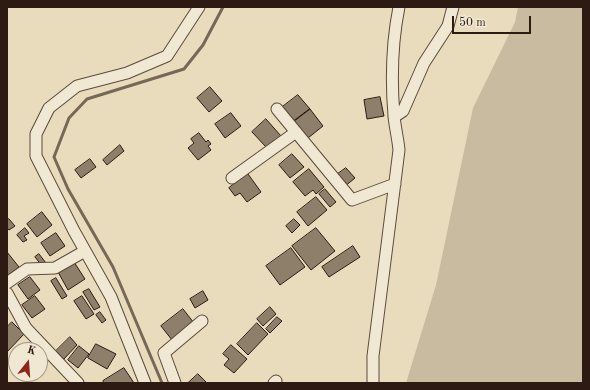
<!DOCTYPE html>
<html>
<head>
<meta charset="utf-8">
<style>
  body { margin:0 }
  #map { position:relative; width:590px; height:390px; overflow:hidden; background:#e9dcbc; font-family:"Old Standard TT",serif }
  canvas { display:block }
  .frame { position:absolute; inset:0; border:8px solid #2c1a13; pointer-events:none }
  .north { position:absolute; left:8px; top:342px; width:40px; height:40px; box-sizing:border-box; background:#f1e8d3; border:1px solid #a29686; border-radius:50%; rotate:17deg; font-size:11px; font-weight:700; line-height:16px; text-align:center; color:#2c1a13 }
  .north::after { content:''; display:block; margin:auto; width:14px; height:18px; background:#8f2418; clip-path:polygon(50% 0,100% 100%,50% 72%,0 100%) }
  .scale { position:absolute; left:452px; top:16px; width:79px; height:18px; box-sizing:border-box; border:2px solid #2c1a13; border-top:0; padding-left:5px; font-size:12px; line-height:14px; white-space:nowrap; color:#2c1a13; -webkit-text-stroke:3px #f1e8d3; paint-order:stroke }
</style>
</head>
<body>
<div id="map">
<canvas width="590" height="390"></canvas>
<div class="frame"></div>
<div class="north">K</div>
<div class="scale">50 m</div>
</div>
<script>
const c = document.querySelector('canvas').getContext('2d');
c.lineJoin = 'round';
function paint(path, color) {
  c.fillStyle = color;
  c.fill(path, 'evenodd');
}
function strokePath(path, color, width, dash) {
  c.strokeStyle = color;
  c.lineWidth = width;
  c.lineCap = dash ? 'butt' : 'round';
  c.setLineDash(dash || []);
  c.stroke(path);
}
paint(new Path2D(`
  M518,7h65v376h-177l30,-98 37,-177 42,-86z`), '#c9bb9f');
strokePath(new Path2D(`
  M162,383l-49,-116 -45,-78 -14,-32 15,-39 18,-19 97,-30 19,-24 20,-38`), '#776756', 3);
const building = new Path2D(`
  M210,87l12,14 -13,11 -12,-14z
  M298,95l12,14 -17,13 -12,-14z
  M380,97l4,19 -17,3 -3,-19z
  M310,109l13,17 -15,12 -14,-17z
  M231,113l10,13 -16,12 -10,-14z
  M266,119l15,17 -14,12 -15,-16z
  M199,133l7,9 2,-2 3,4 -3,2 3,4 -13,10 -10,-12 6,-5 -3,-4z
  M120,145l4,6 -17,14 -4,-5z
  M292,154l12,13 -14,11 -11,-13z
  M90,159l6,8 -15,11 -6,-8z
  M346,168l9,10 -11,9 -9,-11z
  M309,169l15,18 -8,7 -3,-4 -8,6 -12,-14z
  M248,174l13,18 -14,10 -7,-9 -5,3 -6,-8z
  M325,189l11,13 -6,5 -11,-13z
  M316,197l11,13 -19,16 -11,-14z
  M42,212l10,13 -15,12 -10,-13z
  M9,219l6,7 -6,4 -2,-2v-8z
  M294,219l6,6 -8,8 -6,-7z
  M25,228l4,5 -5,3 3,4 -4,2 -6,-7z
  M316,228l19,23 -24,19 -19,-24z
  M56,233l9,13 -15,10 -9,-13z
  M353,246l7,11 -31,20 -7,-10z
  M291,248l14,19 -25,18 -14,-19z
  M7,252l12,15 -12,9z
  M39,254l7,9 -4,3 -7,-9z
  M74,262l11,17 -17,11 -10,-18z
  M30,277l10,13 -12,9 -10,-14z
  M56,278l11,18 -5,3 -11,-18z
  M89,289l11,18 -6,3 -11,-18z
  M203,291l5,9 -13,8 -5,-9z
  M35,296l10,13 -13,9 -10,-13z
  M82,296l12,18 -8,5 -12,-18z
  M270,307l6,7 -13,12 -6,-7z
  M183,309l11,14 -22,17 -11,-14z
  M100,312l6,8 -4,3 -6,-8z
  M277,317l5,4 -12,12 -4,-4z
  M12,322l12,12 -17,18v-25z
  M257,323l11,11 -20,21 -11,-11z
  M70,337l7,8 -13,14 -8,-8z
  M96,344l20,10 -9,15 -19,-11z
  M231,345l16,14 -13,14 -10,-8 5,-6 -6,-5z
  M79,346l10,8 -11,14 -10,-8z
  M124,368l10,15h-30l-1,-2z
  M198,374l9,9h-19z`);
paint(building, '#8e7f6b');
strokePath(building, '#2c1a13', 1);
const street = new Path2D(`
  M277,109l75,91 43,-16
  M394,117l9,-6 21,-48 24,-37 5,-19
  M232,178l64,-46
  M7,283l20,-14 28,-1 30,-17
  M7,293l19,35 52,55
  M145,383l-34,-86 -37,-66 -38,-75v-22l13,-26 28,-22 50,-13 40,-17 32,-49
  M175,383l-11,-30 38,-32
  M274,383l2,-2
  M373,383v-27l26,-206c-1,-11 -4,-23 -5,-34 -3,-36 -2,-74 5,-109`);
strokePath(street, '#5b4a3d', 13);
strokePath(street, '#f1e8d3', 11);
</script>
</body>
</html>
